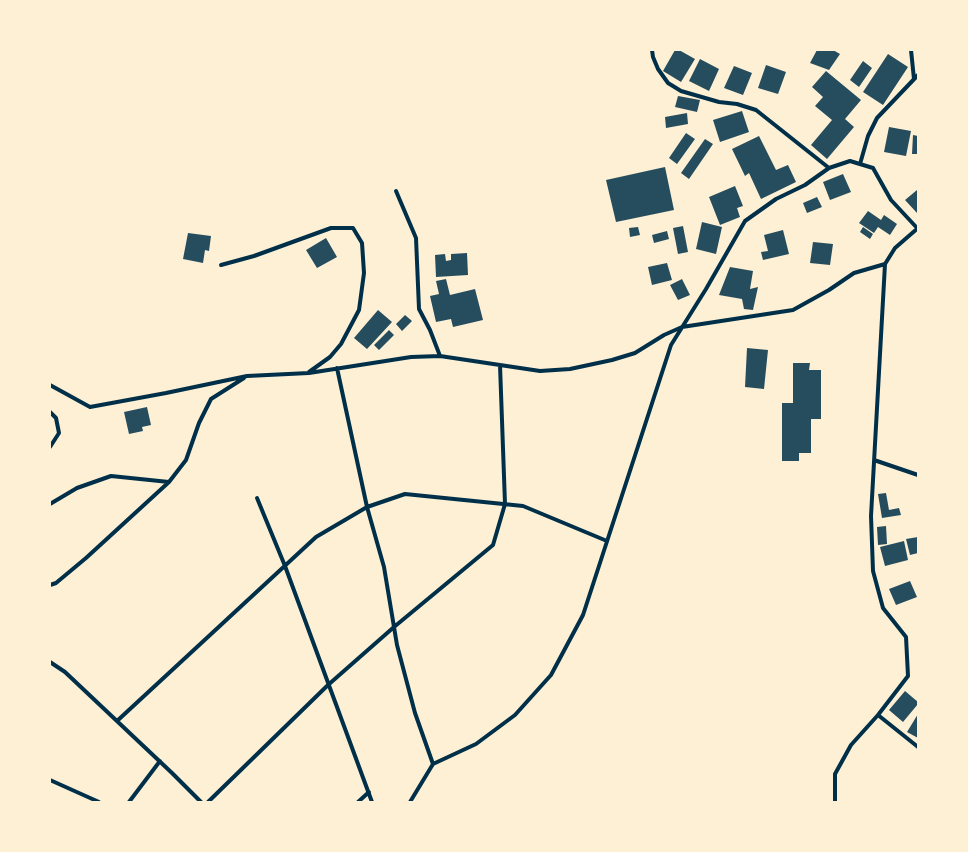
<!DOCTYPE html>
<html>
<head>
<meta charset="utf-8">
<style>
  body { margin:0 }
  #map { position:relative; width:968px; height:852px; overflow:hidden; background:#fdf0d5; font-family:Raleway,sans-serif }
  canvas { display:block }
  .frame { position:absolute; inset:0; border:51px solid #fdf0d5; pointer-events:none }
</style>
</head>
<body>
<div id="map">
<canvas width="968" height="852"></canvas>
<div class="frame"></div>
</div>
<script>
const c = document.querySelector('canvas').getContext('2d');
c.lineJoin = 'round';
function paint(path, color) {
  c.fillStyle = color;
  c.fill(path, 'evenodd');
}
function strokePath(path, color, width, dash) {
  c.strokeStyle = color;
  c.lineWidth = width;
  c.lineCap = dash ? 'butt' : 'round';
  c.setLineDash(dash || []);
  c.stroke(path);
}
paint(new Path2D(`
  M675,50h4l16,9 -14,23 -18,-11z
  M817,50h16l7,4 -11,16 -19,-7z
  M888,54l20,13 -25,38 -20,-13z
  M700,59l19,10 -10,22 -20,-10z
  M863,61l9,7 -13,19 -9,-7z
  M766,65l20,7 -8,22 -20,-6z
  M734,66l18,7 -9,22 -19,-7z
  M826,71l35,29 -16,19 9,8 -27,32 -16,-14 21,-25 -17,-14 8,-9 -11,-10z
  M678,96l22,4 -3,12 -22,-5z
  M742,111l7,21 -29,10 -7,-22z
  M687,113l1,11 -22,4 -1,-11z
  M889,127l22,4 -5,25 -22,-4z
  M686,133l9,6 -18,25 -8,-6z
  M913,135l5,1v18h-6z
  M759,136l17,34 12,-5 8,17 -35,17 -12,-26 -4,3 -13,-27z
  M705,139l8,5 -24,35 -8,-6z
  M665,167l9,43 -58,12 -10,-42z
  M843,174l8,18 -21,8 -7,-18z
  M735,186l8,20 -6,2 3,9 -20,8 -11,-28z
  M917,190l1,22 -1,1 -12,-13z
  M817,197l5,10 -15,6 -4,-10z
  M868,211l13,9 3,-5 13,9 -7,11 -12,-8 -4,6 -15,-10z
  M702,222l20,5 -6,27 -20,-5z
  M683,226l5,26 -10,2 -5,-26z
  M638,227l2,8 -10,2 -1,-9z
  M863,227l10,7 -3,5 -10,-7z
  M783,230l6,24 -26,6 -2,-8 7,-1 -4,-16z
  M667,231l2,8 -15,4 -2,-8z
  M188,233l23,3 -2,15 -4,-1 -2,13 -20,-4z
  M326,238l11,19 -20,11 -11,-18z
  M813,242l20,2 -3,21 -20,-2z
  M467,253l1,22 -32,2 -1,-22 10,-1 1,7 5,-1v-6z
  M667,263l5,17 -20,5 -4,-18z
  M730,267l23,4 -3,18 8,-2 -5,23 -9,-1 -2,-10 -23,-4z
  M446,279l4,16 25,-6 8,31 -30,7 -2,-8 -15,3 -6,-26 9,-2 -3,-13z
  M682,279l8,16 -12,5 -8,-15z
  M378,310l14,12 -25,27 -13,-11z
  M405,315l7,6 -10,10 -6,-7z
  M389,330l5,5 -15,15 -5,-5z
  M747,348l21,2 -4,39 -19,-2z
  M793,363h17l-1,7h12v49h-10v34h-12v8h-17v-58h11z
  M147,407l4,18 -9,2 1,4 -14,3 -5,-22z
  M886,493l3,17 10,-2 2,7 -19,3 -4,-24z
  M886,526l1,18 -9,1 -1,-18z
  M918,537v16l-8,2 -4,-16z
  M904,541l4,19 -23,6 -5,-19z
  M910,581l7,16 -21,8 -7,-16z
  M905,691l13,11v2l-15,18 -14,-12z
  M918,714v24l-11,-6z`), '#264d5e');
strokePath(new Path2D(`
  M652,50l1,7 5,12 10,14 13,8 38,11 18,2 19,6 73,58
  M911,50l3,29
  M860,164l8,-28 9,-18 41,-43
  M396,191l20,47 3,71 11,21 10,26
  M885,264l10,-16 23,-20
  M221,265l33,-9 77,-28h22l9,15 2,30 -5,37 -18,34 -11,13 -21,15
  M337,368l30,139 17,60 13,78 18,68 18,51
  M50,385l40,22 76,-14 81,-17 62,-3 102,-16 29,-1 100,15 30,-2 42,-9 23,-7 29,-18 18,-8 111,-17 36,-20 25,-17 31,-9 -14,252 2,55 10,37 23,29 2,39 -30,39 -27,30 -16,29v28
  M50,412l6,6 3,15 -9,14
  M874,460l44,15
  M257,498l28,68 87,236
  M50,504l27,-16 34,-12 58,6
  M50,585l6,-2 30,-25 83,-76 17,-22 13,-37 12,-24 33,-21
  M50,662l15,10 107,101 29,29
  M878,715l40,32
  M117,721l199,-184 51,-30 38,-13 118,12 84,35
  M50,780l49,22
  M129,802l31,-41
  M208,802l120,-117 66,-58 99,-82 12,-41 -5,-139
  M358,802l11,-10
  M410,802l23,-38 43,-20 39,-29 36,-40 32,-60 88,-270 35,-56 39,-68 31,-22 29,-14 24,-17 21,-7 23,7 18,32 27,29`), '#003049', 4);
</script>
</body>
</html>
